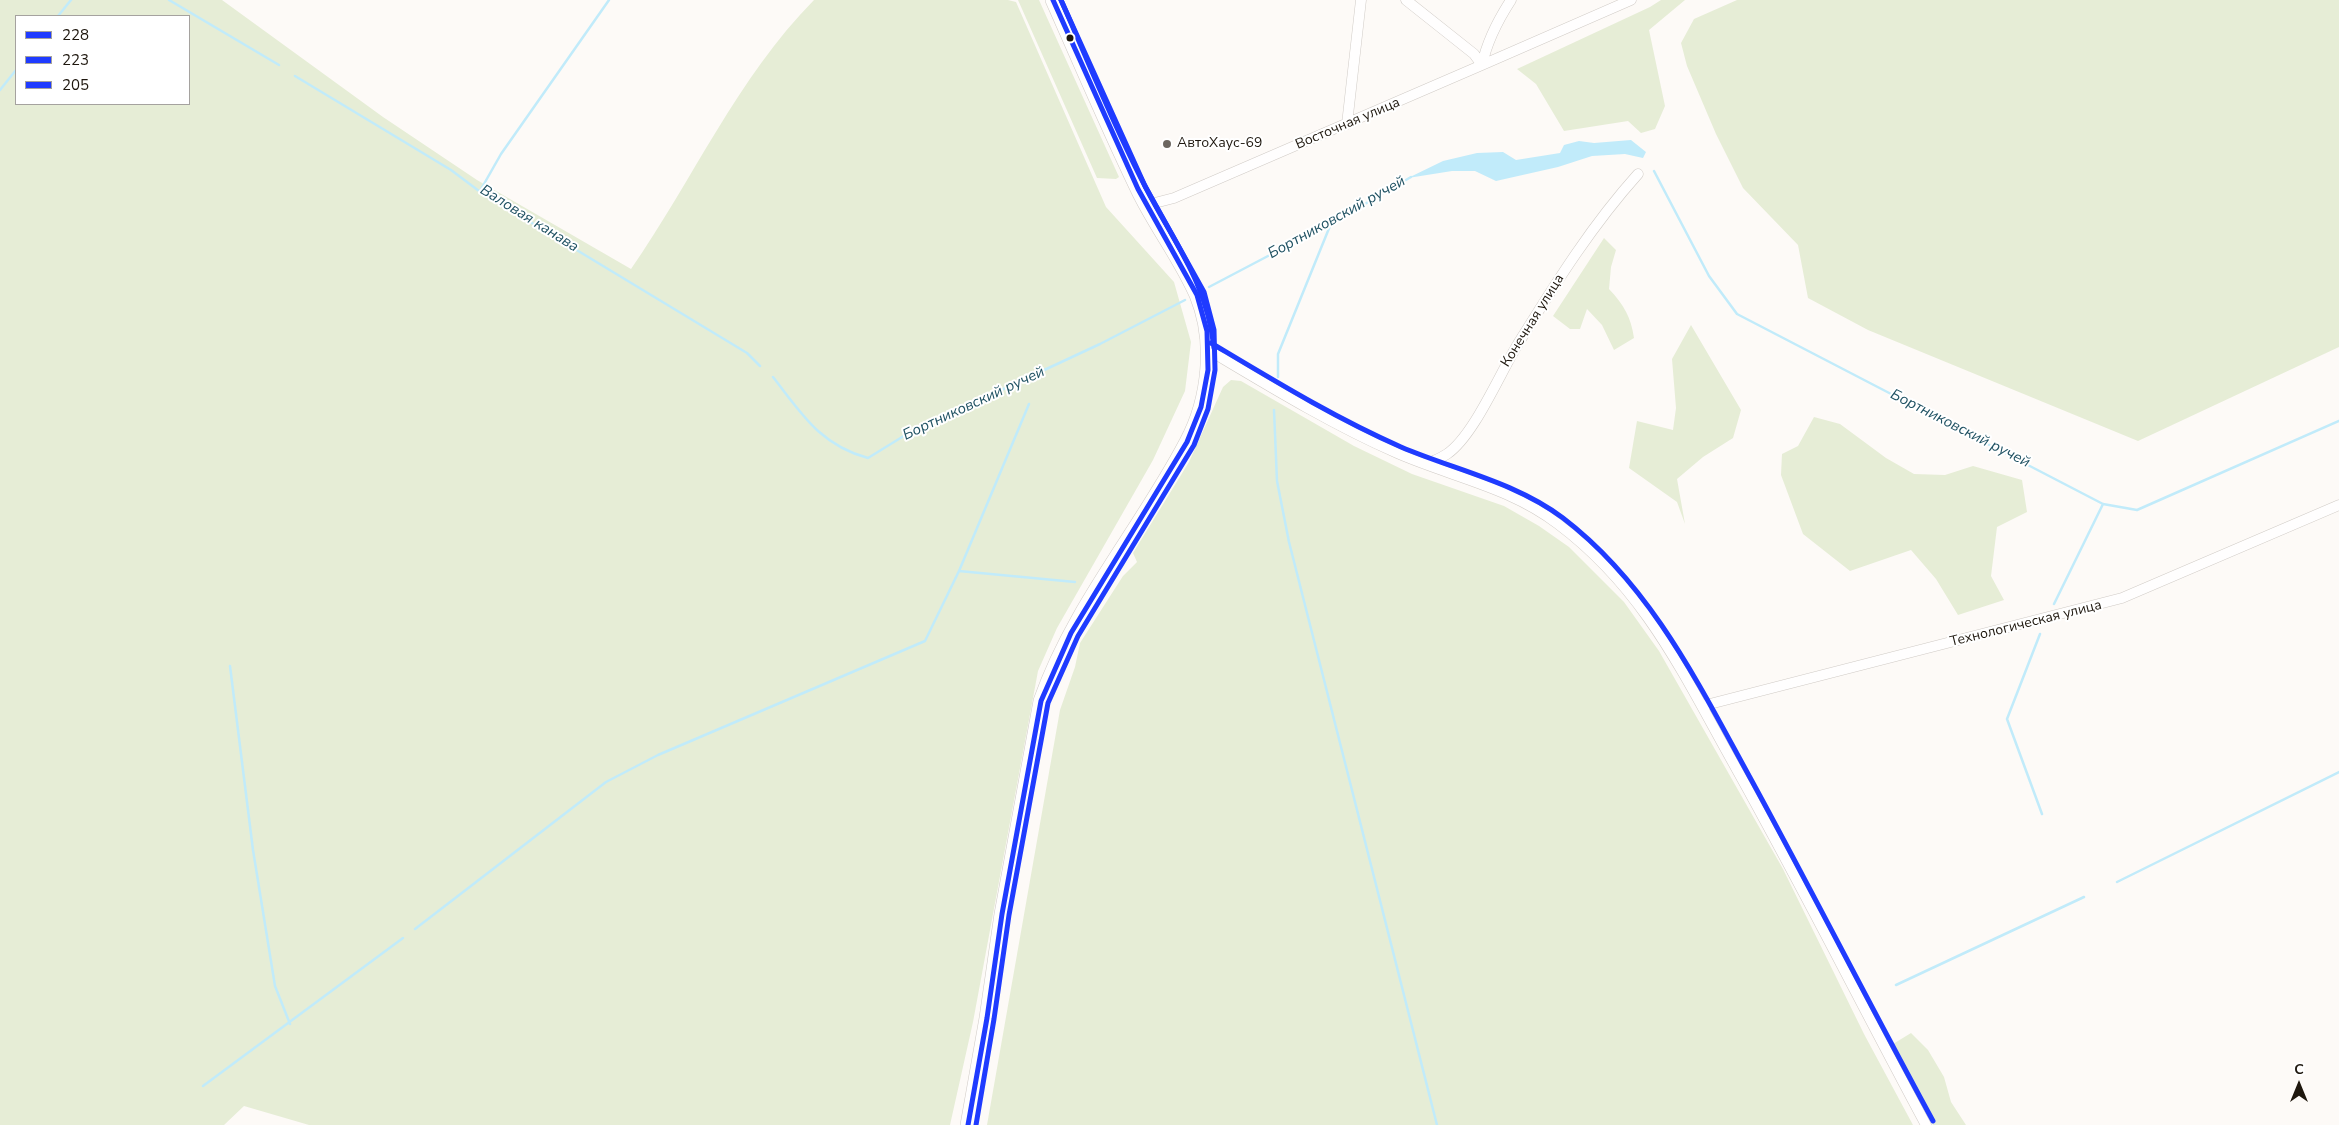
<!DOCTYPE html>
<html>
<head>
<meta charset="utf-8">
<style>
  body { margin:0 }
  #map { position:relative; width:2339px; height:1125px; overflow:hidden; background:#fdfaf7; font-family:"Nunito Sans",sans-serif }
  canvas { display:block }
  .legend { position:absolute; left:15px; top:15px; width:175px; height:90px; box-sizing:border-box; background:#fff; border:1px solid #a5a29f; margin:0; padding:6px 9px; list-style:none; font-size:15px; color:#1e170e }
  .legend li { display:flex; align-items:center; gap:10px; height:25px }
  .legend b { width:25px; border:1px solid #a5a29f }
  .north { position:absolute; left:2274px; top:1060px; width:50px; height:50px; -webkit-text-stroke:4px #fff; paint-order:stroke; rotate:0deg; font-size:14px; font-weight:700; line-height:20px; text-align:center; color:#1e170e }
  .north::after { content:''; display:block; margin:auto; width:18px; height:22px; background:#1e170e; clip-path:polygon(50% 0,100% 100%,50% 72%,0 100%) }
</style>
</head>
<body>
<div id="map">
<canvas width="2339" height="1125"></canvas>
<ul class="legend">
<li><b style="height:6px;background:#1f3bff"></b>228</li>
<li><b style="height:6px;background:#1f3bff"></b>223</li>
<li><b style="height:6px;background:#1f3bff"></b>205</li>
</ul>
<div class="north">С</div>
</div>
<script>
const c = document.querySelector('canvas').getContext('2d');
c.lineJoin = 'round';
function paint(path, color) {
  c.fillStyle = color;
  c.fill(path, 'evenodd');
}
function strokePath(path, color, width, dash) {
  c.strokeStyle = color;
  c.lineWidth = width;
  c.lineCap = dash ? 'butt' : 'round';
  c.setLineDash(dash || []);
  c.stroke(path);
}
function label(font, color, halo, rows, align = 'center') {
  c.font = font + ' "Nunito Sans",sans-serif';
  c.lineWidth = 4;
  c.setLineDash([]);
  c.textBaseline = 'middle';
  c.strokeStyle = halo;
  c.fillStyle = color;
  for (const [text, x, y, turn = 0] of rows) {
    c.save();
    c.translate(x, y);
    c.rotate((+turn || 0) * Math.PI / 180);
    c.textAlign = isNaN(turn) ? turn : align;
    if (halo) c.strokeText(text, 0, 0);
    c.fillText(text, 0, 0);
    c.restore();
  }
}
paint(new Path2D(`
  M0,0h222l161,117 94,63 154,89c62,-89 106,-191 183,-269h194l8,2 90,205 68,75 17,60 -6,49 -32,69 -96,168 -19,43 -65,351 -23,103h-641l-65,-19 -20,19h-224zM16,16h173v88h-173z
  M1018,0h21l80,177 -3,2 -19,-1z
  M1661,0h24l-36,30 16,76 -10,23 -14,4 -13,-12 -64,10 -28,-47 -19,-15 133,-62z
  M1737,0h602v347l-201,94 -270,-111 -60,-32 -10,-53 -55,-57 -27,-54 -29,-68 -6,-23 13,-24z
  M1604,238l12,12 -5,17 -2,22c15,16 22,28 25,49l-20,12 -12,-25 -15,-16 -7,20h-10l-17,-13z
  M1691,325l50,85 -8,28 -30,19 -26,22 8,45 -8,-22 -48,-34 8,-47 36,9 3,-22 -4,-49z
  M1231,380l10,1 113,65 58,28 92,32 35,20 30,21 55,55 35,49 124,218 81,165 49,91h-926l73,-415 15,-43 5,-24 43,-67 14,-14 -4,-9 56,-91 34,-75z
  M1814,417l26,7 46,34 28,16 31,1 28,-9 49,14 5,32 -30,15 -6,49 13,24 -46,15 -22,-36 -25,-29 -61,21 -47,-37 -22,-59 1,-21 16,-8z
  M1911,1033l17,17 16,27 7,25 15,23h-33l-40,-81z`), '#e6edd6');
paint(new Path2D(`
  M1631,140l15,12 -3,6 -18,-4 -33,2 -34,11 -62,14 -21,-10h-23l-44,7 35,-17 34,-8 26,-1 13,8 44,-7 4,-8 15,-4 15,2z`), '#c1ebfa');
strokePath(new Path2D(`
  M169,0l110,65
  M58,16l13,-16
  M295,76l156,94 28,21 268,162 13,13
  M0,90l16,-20
  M1654,171l55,105 28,38 366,190 34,6 202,-89
  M480,191l21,-37 108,-154
  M1209,287l137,-72 65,-38
  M773,377c29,37 47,68 95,81l39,-24 193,-90 85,-44
  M1278,377v-23l54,-133
  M1274,410l3,71 12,61 148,583
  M959,571l116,11
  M2054,604l49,-100
  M2040,634l-33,85 35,95
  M230,666l23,184 22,136 15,38
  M2117,882l222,-110
  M415,929l191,-147 52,-27 267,-114 34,-70 70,-167
  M1896,985l188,-88
  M203,1086l200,-148`), '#c1ebfa', 2.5);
const minor = new Path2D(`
  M1406,0l68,54 8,11 149,-65
  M1347,124l14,-124
  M1147,205l27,-7 308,-133c5,-24 16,-45 29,-65
  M1207,349c62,37 124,75 190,104 55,24 113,34 161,71 88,66 126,152 178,244 66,118 126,238 190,357
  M1427,464c6,-3 14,-6 20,-10 28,-19 55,-86 74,-115 36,-58 72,-115 117,-165
  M1702,706l420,-108 217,-93`);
const primary = new Path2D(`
  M968,1125l19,-107 15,-104 39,-213c33,-95 100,-171 146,-259 23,-43 29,-101 10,-147 -16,-37 -42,-70 -59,-106 -30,-62 -57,-126 -85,-189`);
strokePath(minor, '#d0cbc6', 11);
strokePath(primary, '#d0cbc6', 16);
strokePath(minor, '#fffefe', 10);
strokePath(primary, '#fffefe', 15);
strokePath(new Path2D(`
  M968,1125l19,-107 15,-104 39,-213 30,-68 116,-191 14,-35 7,-37 -1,-39 -10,-36 -59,-106 -85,-189`), '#1f3bff', 5);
strokePath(new Path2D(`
  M976,1125l18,-106 15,-104 39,-212 30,-67 116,-191 14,-36 7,-39 -1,-40 -10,-38 -59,-106 -84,-186`), '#1f3bff', 5);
strokePath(new Path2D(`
  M1061,0c28,63 53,127 85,188 29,56 61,95 68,160
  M1211,343c62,37 124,75 190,104 54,23 114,35 162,71 89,68 137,169 190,265 61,112 119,226 180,338`), '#1f3bff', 5);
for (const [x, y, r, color] of [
  [1070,38,4.5,"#1e170e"],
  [1167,144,5,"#6c6660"]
]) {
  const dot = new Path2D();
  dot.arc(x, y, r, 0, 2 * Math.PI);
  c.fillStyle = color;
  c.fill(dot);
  strokePath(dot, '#fff', 2);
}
label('14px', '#1e170e', '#fff', [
  ["Восточная улица",1348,124,-23],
  ["Конечная улица",1533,321,-58],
  ["Технологическая улица",2026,624,-14]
]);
label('14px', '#1e170e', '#fff', [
  ["АвтоХаус-69",1177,144]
], 'left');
label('italic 15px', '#205263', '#fff', [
  ["Бортниковский ручей",1337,218,-29],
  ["Валовая канава",529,219,32],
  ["Бортниковский ручей",974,404,-25],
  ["Бортниковский ручей",1960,429,27]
]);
</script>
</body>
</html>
